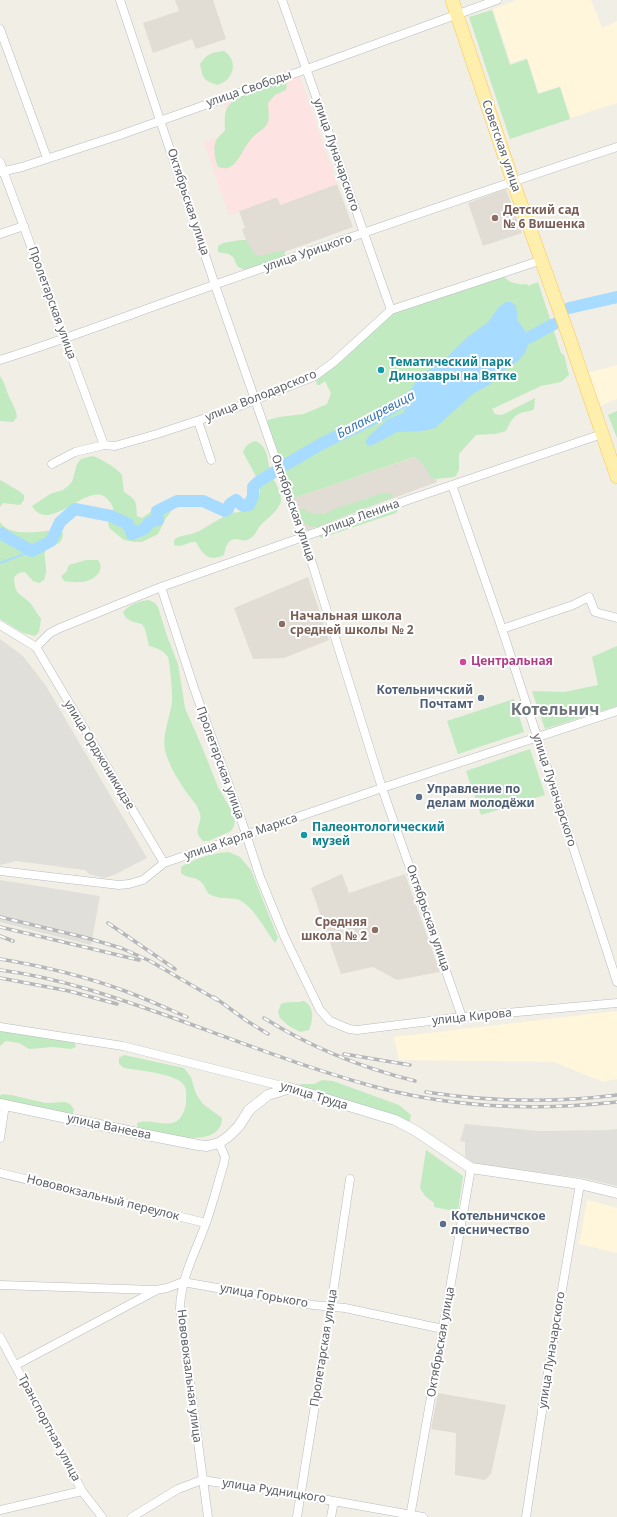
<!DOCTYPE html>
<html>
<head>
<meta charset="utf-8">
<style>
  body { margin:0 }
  canvas { display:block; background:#f0eee5 }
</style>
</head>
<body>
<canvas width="617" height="1517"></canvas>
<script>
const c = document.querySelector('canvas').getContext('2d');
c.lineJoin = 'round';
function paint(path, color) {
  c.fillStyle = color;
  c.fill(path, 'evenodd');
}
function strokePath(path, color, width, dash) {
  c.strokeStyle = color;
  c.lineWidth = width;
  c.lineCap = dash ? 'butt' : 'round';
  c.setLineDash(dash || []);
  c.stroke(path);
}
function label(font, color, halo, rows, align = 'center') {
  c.font = font + ' "Noto Sans",sans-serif';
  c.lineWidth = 4;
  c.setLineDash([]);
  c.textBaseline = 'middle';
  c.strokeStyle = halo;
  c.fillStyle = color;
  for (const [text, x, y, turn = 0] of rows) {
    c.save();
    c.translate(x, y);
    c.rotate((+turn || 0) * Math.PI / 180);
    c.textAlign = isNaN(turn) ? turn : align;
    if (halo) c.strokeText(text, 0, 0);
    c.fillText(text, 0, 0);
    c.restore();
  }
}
paint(new Path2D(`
  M517,0h74l11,28 15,-7v82l-46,15 -11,-32 -21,7 -12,-35 -16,5 -18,-54z
  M617,365v34l-17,7 -13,-33z
  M617,1011v68l-14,3 -49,-20 -155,-2 -5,-23z
  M587,1200l30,8v45l-38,-9z`), '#fff6dc');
paint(new Path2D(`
  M0,639l23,17 23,30 101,172 -33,17 -10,3 -15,-4 -4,-4 -69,-9 -16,4z
  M0,880l100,16 -9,49 -91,-23z
  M465,1124l74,7 68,-1 10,-1v57l-34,-8 -108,-14 -10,-7v-15l-5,-1z`), '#e1dfd9');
paint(new Path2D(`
  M175,0h38l13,39 -30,10 -4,-10 -39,14 -10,-30 36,-12z
  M337,184l16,43 -99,36 -12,-34 3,-1 -6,-17 38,-14 3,8z
  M506,189l16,44 -39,13 -15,-43z
  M421,455h8l8,27 -132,49 -11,-33z
  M308,577l21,63 -45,18 -31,1 -19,-51z
  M342,874l7,19 56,-19 35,98 -43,8 -24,-13 -32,7 -30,-86z
  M438,1393l68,12 -15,69 -6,6 -30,-5 1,-42 -25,-4z`), '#e1ddd4');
paint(new Path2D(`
  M300,76l37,108 -57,21 -3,-8 -48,18 -25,-73 30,-10 -10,-29z`), '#fde3e1');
paint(new Path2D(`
  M492,10l18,55 17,-6 11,35 22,-7 10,32 -60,20 -41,-122z
  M224,51c15,9 10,30 -7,34 -14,-5 -14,-6 -17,-21 8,-11 11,-11 24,-13z
  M283,81l4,3 -1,6 -11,5 -7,8c0,6 2,13 0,19 -3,8 -13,11 -17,17 -7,8 -12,23 -21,28 -4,2 -7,1 -12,0 -3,-7 -6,-21 -1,-28 2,-3 6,-6 8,-9 0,-6 -1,-14 1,-19 5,-17 42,-25 57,-30z
  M240,240h6l9,15c11,3 19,-5 30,-4l-1,6c-13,5 -46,25 -50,1l-5,-4 -11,-2v-6l5,-3z
  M504,276c4,7 15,9 23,8l1,2 10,-4 23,71 3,2 5,20 -8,7 -20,4 -49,23 3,5 7,1 33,-17 -1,11c-4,3 -6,2 -10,3 -10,2 -14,10 -18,19l-11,3 -19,1 -17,19v16l-4,7 -19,2 -5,-2 -10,-16 -7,-4 -120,41 -28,-73 2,-5 11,-3 25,-3 23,-10 4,-11 -6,-12 -5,4h-3l-1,-4 2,-6 80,-66z
  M0,376c4,5 5,11 8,18 3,8 8,14 9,23l-4,5 -13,-1z
  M617,411v27l-9,-23z
  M256,441c12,6 11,17 14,29 2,10 10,17 11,28 0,2 0,5 -1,6 -3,8 -15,16 -21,23 -3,5 -5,11 -12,13 -6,2 -11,-4 -17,1 -4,3 -5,9 -6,14 -15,7 -21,0 -28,-13 -8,-1 -14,6 -22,3v-5c7,-6 15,-4 23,-8 12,-6 22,-14 35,-19 5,-1 11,-1 15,-3 27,-15 4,-40 -4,-58 3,-7 6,-9 13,-11z
  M92,456c8,2 25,12 30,19l2,17c13,8 12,9 13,24l5,2 20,-14h8l3,5 -7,9 -8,16 -16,8h-7l-11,-2 -15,-12 -1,-6 5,-4c1,-7 1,-11 -4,-17 -18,-26 -58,36 -77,5l18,-12 13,-4 5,-4 4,-4 5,-18 4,-5z
  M0,480l19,11 5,4v5l-4,5 -17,-2 -3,4z
  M383,493h8l2,2v2l-75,30c-10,0 -18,-5 -20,-15l4,-4 10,6h12l13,-6z
  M396,508l2,2 -2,3 -75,25 -2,-2v-3z
  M0,522c9,16 43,9 58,8l5,3c0,17 -15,8 -18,19 -1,4 1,11 1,16 1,4 -1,8 -2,12l-5,3 -6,-2 -8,-9 -6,1 -5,4c1,21 7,15 18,28 3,5 6,10 9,14l-2,13 -4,4 -12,-3 -23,-14z
  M86,560h12c7,9 -1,18 -11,21 -7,2 -16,1 -23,0l-3,-5 5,-4 3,-7z
  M149,600l6,3 3,4 9,29 11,28 7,44 17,39 16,40 12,21 5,12 -1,6 -3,5 -22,10h-6c-13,-12 2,-17 -4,-30 -2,-7 -8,-12 -12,-18 -8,-11 -19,-29 -22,-43 -3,-15 5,-33 7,-48 1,-6 -2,-38 -4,-45 -5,-7 -11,-9 -19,-11l-4,-17 -3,-5c-9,-2 -16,-3 -19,-12 7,-8 16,-11 26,-12z
  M617,646v60l-72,23 -13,-38 32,1 34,-7 -6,-28z
  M514,699l10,33 -66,22 -11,-33z
  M530,749l15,46 -64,20 -15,-44z
  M229,852l11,5 11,13 27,68 -3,5c-9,-12 -24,-41 -39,-44 -8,-1 -17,0 -25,-4 -6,-3 -6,-11 -11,-14 -6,-5 -13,-2 -19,-8v-6c15,-9 31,-14 48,-15z
  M304,1001c11,6 9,20 5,29l-9,2 -11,-6 -9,-8 -2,-6 3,-8c6,-3 16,-1 23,-3z
  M5,1031l69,10 2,6 -5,2 -18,-2 -24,2 -10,-6 -13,-2 -6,5v-14z
  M124,1055l60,13 7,9 5,17 7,10 19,14c-1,34 -64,15 -84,11l-1,-6c13,-5 28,5 40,-2 5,-3 9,-13 9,-19 0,-4 1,-11 -1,-15 -4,-13 -48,-17 -61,-19l-5,-4v-6z
  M322,1080l11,1 66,24 12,10 -1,6 -3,1 -108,-36 2,-2h13z
  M2,1094l9,1 35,8 19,-1 5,2 4,5 -1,5 -5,2 -68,-16v-4z
  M426,1150l37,26 -5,34 -4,1 -20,-4v-4l-9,-7 -5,-8z`), '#c1eac0');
paint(new Path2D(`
  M506,302h5l5,4 2,15 7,10 3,14 -3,8 -7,8 -11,7 -18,17 -15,8 -39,35 -13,3 -25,1 -20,11 -7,3 -4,-2v-3l3,-5 19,-17 15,-6 4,-8 4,-16 6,-9 10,-9 15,-9 27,-26 19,-14 12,-16z`), '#a7dbff');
strokePath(new Path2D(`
  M0,563l32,-12`), '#a7dbff', 2);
strokePath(new Path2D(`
  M569,308l48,-11
  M513,346l41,-22
  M285,465l38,-22 50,-24 48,-28
  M0,533l32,18 19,-10 9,-19 15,-13 36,7 17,8 4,10 12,-5 6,-7 8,-2 -1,-9 20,-10h26l22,10 3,-2 2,-5 6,-4 7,6 6,-1 4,-9v-9l5,-5 16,-10`), '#a7dbff', 12);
const minor = new Path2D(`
  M120,0l95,285 97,278 70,225 80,229
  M282,0l109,310
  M0,29l47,129
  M0,162l104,283
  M0,172l22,-5 98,-32 187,-66 190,-69
  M0,234l24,-8
  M0,360c72,-23 142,-50 214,-75 134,-47 268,-94 403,-138
  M198,421l13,39
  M52,464l23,-12 29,-7 11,1 42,-12 70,-23 88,-35 19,-14 57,-52 151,-50
  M452,485l50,144 115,353
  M161,587l33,101 46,128 20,61 25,61 35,72 10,11 19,8 8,1 105,-13 155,-14
  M0,625l36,22 128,216
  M502,629l71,-24 16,-8 6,15 22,6
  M36,647l14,-14 10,-5 101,-41 247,-87 194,-66
  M0,871l119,14 10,-1 14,-4 21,-17 218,-75 235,-77
  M0,1027l123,19 167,42
  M0,1138l5,-33
  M0,1173l206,50
  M0,1285l156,5 11,-2 16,-6 130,23 32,3 98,21
  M0,1337l82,154 20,26
  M16,1365l139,-74
  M0,1510l82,-19
  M132,1517l46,-28 24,-9 98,15 123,22
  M208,1517l-28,-209c1,-31 16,-57 26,-85 7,-20 12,-40 18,-60l1,-6 -6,-14
  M297,1517l34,-211 19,-127
  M331,1517l3,-16
  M410,1517l61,-349
  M526,1517l21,-139 33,-194`);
const tertiary = new Path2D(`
  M0,1104l142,30 56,11 9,1 12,-3 10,-7 10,-10 10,-16 19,-15 22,-7 105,32 21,11 55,37 109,16 37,9`);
const primary = new Path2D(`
  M452,0l61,182 55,152 49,143`);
strokePath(minor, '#b8bbc0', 9);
strokePath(tertiary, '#b8bbc0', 11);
strokePath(primary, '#fcc852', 14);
strokePath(minor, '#fff', 8);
strokePath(tertiary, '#fff', 10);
strokePath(primary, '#ffefac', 13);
const rail = new Path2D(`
  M0,917l87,21 34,10 29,13 67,39
  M108,923l67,46
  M0,927l139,33
  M0,936l13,5
  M0,959c42,7 84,17 125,32 21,8 41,17 62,26
  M0,970c62,8 120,29 179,50 63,23 128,48 193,66 80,22 163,25 245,16
  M0,978l69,13 48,13
  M214,997l33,24 21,13
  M264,1018c46,29 99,50 151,63
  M344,1054l66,11
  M426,1092c64,10 128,11 191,3`);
strokePath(rail, '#b6b7b8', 3.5);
strokePath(rail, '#fff', 2, [6]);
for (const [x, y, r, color] of [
  [495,218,4,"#8d6e63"],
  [381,370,4,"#0f9aa8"],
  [282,624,4,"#8d6e63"],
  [463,662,4,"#d1479c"],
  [481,698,4,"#5c6f8a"],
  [419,797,4,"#5c6f8a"],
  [304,835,4,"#0f9aa8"],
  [375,930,4,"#8d6e63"],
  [443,1224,4,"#5c6f8a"]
]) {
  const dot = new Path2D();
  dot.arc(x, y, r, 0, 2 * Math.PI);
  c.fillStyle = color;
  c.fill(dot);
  strokePath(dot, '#fff', 1.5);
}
label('12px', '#5d6167', '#fff', [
  ["улица Свободы",249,89,-19],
  ["Советская улица",501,146,71],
  ["улица Луначарского",336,155,71],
  ["Октябрьская улица",188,202,72],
  ["улица Урицкого",308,253,-19],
  ["Пролетарская улица",52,303,70],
  ["улица Володарского",261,396,-22],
  ["Октябрьская улица",293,508,71],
  ["улица Ленина",361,517,-20],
  ["улица Орджоникидзе",99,755,59],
  ["Пролетарская улица",220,763,70],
  ["улица Луначарского",554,790,72],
  ["улица Карла Маркса",241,837,-19],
  ["Октябрьская улица",428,918,71],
  ["улица Кирова",472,1017,-6],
  ["улица Труда",314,1096,17],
  ["улица Ванеева",109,1127,12],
  ["Нововокзальный переулок",103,1198,14],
  ["улица Горького",264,1296,10],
  ["Октябрьская улица",441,1342,-80],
  ["Пролетарская улица",324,1348,-81],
  ["улица Луначарского",552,1350,-81],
  ["Нововокзальная улица",189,1376,83],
  ["Транспортная улица",49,1428,62],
  ["улица Рудницкого",274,1491,9]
]);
label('bold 12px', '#785e54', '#fff', [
  ["Детский сад",503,211],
  ["№ 6 Вишенка",503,225],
  ["Начальная школа",290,617],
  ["средней школы № 2",290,631],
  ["Средняя",367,923,"right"],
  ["школа № 2",367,937,"right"]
], 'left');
label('bold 12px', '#0d838f', '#fff', [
  ["Тематический парк",389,363],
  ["Динозавры на Вятке",389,377],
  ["Палеонтологический",312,828],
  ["музей",312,842]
], 'left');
label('bold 12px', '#b23c85', '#fff', [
  ["Центральная",471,662]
], 'left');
label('bold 12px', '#4e5e75', '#fff', [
  ["Котельничский",473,691,"right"],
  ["Почтамт",473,705,"right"],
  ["Управление по",427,790],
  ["делам молодёжи",427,804],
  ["Котельничское",451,1217],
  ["лесничество",451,1231]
], 'left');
label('italic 13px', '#3776b1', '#fff', [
  ["Балакиревица",376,415,-28]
]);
label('bold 16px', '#6e7479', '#fff', [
  ["Котельнич",555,710]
]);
</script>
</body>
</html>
